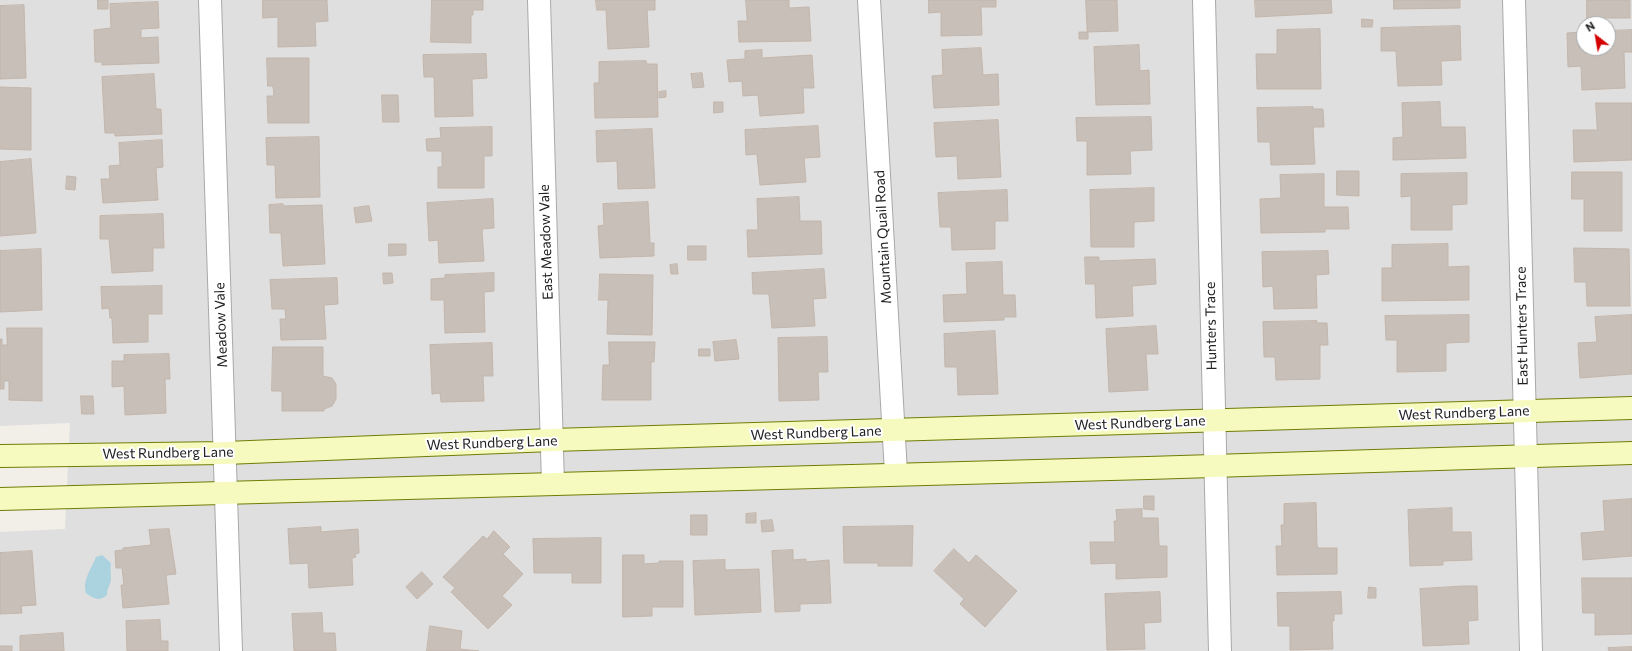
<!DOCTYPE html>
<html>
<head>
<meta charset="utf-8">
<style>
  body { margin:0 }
  #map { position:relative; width:1632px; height:651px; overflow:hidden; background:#f2efe9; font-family:Commissioner,sans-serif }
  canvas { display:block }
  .north { position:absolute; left:1576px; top:16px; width:40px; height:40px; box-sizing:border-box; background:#fff; border:1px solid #a7a7a7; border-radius:50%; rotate:329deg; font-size:11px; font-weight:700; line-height:16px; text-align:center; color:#222 }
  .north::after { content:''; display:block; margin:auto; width:14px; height:18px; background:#d40000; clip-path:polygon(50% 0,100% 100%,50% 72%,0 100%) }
</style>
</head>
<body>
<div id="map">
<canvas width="1632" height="651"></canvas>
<div class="north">N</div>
</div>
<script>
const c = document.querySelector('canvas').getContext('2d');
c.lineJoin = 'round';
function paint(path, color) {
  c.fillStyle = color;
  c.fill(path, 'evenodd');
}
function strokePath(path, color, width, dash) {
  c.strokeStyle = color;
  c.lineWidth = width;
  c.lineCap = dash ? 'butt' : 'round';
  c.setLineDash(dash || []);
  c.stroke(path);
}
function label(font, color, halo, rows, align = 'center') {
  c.font = font + ' Commissioner,sans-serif';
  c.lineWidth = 4;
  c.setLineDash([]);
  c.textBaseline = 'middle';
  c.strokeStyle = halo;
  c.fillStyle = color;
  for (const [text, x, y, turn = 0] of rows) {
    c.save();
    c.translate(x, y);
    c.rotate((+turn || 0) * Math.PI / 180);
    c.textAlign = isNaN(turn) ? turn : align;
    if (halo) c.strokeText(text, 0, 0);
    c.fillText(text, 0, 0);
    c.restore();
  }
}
paint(new Path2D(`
  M0,0h1632v651h-1632v-119l65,-3 5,-106 -70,3zM1584,24h24v24h-24z`), '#e0dfdf');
paint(new Path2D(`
  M102,555l9,8c-1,6 0,10 0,16 0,5 -4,8 -4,16 -8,7 -13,4 -21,-2 -4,-13 6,-25 10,-36z`), '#aad3df');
const building = new Path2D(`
  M98,0h10v9h-10z
  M263,0h64l1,21 -13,1 1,24 -38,1v-30l-15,1z
  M432,0h51v10h-10v5h-2v28l-40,-1z
  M596,0h59v10h-8l2,37 -41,2 -2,-39h-9z
  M746,0h43v8l20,-1 2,34 -72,1 -1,-21h9z
  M929,0h67v7h-15l1,28 -41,1v-24l-12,1z
  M1086,0h31l1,31 -30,1v7h-9v-7h8z
  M1255,0h76l1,13 -76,4z
  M1394,0h66v8l-66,1z
  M1587,0h43v18h-43z
  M158,2l1,26 -18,1v9l17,-1 1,26 -57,2v-3h-7l-1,-32 17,-2 -1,-24z
  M24,5l2,73 -26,1v-73z
  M1362,19l11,1 -1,7h-10z
  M1460,26l1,34 -20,1 1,24 -44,1 -2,-35h-15v-23z
  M1320,29l1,60h-64l-1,-35h21v-24z
  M1632,30v22h-8l1,36 -43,2 -1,-24 -13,1 -1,-34 17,-1v16h24v-17z
  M1139,45l1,26 9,-1 1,34 -54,1 -2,-58z
  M981,48l2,27 15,-1 1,31 -65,3 -2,-32 11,-1 -1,-25z
  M762,50v8l50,-3 2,33h-11l1,25 -44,3 -2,-21 -15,1 -1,-15 -13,1 -2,-22 18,-1v-8z
  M486,54l1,24 -15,1 1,37 -38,1 -1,-40h-10l-1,-22z
  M267,58h42v65h-41l-1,-27h7l-1,-10h-5z
  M646,61l1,3h10l1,53 -63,1 -1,-35h5v-21z
  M702,73l2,14 -11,1 -2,-14z
  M154,74l2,35h5l1,25 -47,2v-3h-10l-3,-56z
  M0,87l31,1v62l-31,-1z
  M666,91v6l-7,1v-6z
  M382,95h16l1,27h-16z
  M714,102h9v10l-9,1z
  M1440,102l1,25h24l1,31 -73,2v-22l10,-1 -1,-34z
  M1596,103h36v57l-58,2 -1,-32h24z
  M1313,107v2h10l1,18h-11l2,37 -44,1 -1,-23h-12l-1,-34z
  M1151,117l1,33 -22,1 1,23 -44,1v-34h-10l-1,-23z
  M998,120l3,57 -43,2 -1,-23 -21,1 -2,-34z
  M818,126l2,31 -16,1 2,24 -46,3 -3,-31 -11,1 -1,-25z
  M492,127v29h-8v32h-46v-21h4v-16h-15l-1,-12 15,-1 -1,-10z
  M652,129l3,59 -37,1 -1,-28 -20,1 -1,-31z
  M319,137l1,60 -44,1 -1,-33h-8l-1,-27z
  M162,140l1,27 -7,1 2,32 -55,3 -2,-24h9l-1,-13 11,-1 -1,-22z
  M31,159l5,74 -36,3v-74z
  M1337,171h22v25l-22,-1z
  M1572,172h50v59h-38v-32h-12z
  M1467,173v31l-15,1v25h-41v-34l-10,1v-23z
  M1324,174v33h24l1,22h-24v3l-64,1 -1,-34 21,-1 -1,-23z
  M67,176l9,1 -1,13 -9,-1z
  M1154,188v33l-20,1v25h-43l-1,-57z
  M1007,190l1,31h-13v28l-43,1 -1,-23h-11l-2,-34z
  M799,197l1,24h21l1,33 -74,3 -1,-27h11l-1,-31z
  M493,199l1,29 -12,1 2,32 -45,2 -1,-23 -9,1 -2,-38z
  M648,202l2,41h4v13l-54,2 -2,-32 6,-1 -1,-21z
  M283,204l1,2 38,-1 3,59 -42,2 -2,-33h-11l-1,-28z
  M369,206l3,15 -16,2 -2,-15z
  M163,214l1,34h-11v23l-41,2 -3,-34h-9v-23z
  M389,244h17v11l-17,1z
  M1448,244v23l21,-1v34l-87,1v-33h10v-23z
  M688,246h18v14h-18z
  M1574,248l55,1 1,57h-43l-1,-24h-11z
  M41,249l1,61 -42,2v-61z
  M1328,251l1,23 -13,1 1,33 -43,1 -1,-23 -10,1 -1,-35z
  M1085,257h14v4l56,-2 1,25 -24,2 1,30 -37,2 -1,-34h-9z
  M1002,262l1,33h12l1,22h-12v3l-60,2 -1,-27 24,-1 -1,-31z
  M677,264l1,10h-7l-1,-9z
  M824,269l2,29 -13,1 2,27 -43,2 -3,-34h-16l-1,-21z
  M383,273h9l1,10 -9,1z
  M494,273v18l-10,1 1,40 -40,1 -1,-33h-13v-21l14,-1v-3z
  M600,274l53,1 -1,60 -45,-1 1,-34h-9z
  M337,278l1,26 -14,1 2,34 -45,1 -1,-21h6l-1,-10h-13l-2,-29z
  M162,286v28h-14v28l-35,1 -1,-25h-2l-1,-10 -7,1 -1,-22z
  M1469,315v27l-23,1v28l-49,1v-32h-11l-1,-24z
  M1632,315v59l-52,4 -2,-35 19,-1 -2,-25z
  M1317,321v2h10l1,22h-8v34l-44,1 -1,-23h-11l-1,-35z
  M1156,326l2,28h-12l2,36 -39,2 -3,-63z
  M7,328h35v73l-33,-1v-19h-5v8h-4v-50h2v6h5z
  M995,331l3,63 -40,1 -1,-28h-12l-1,-33z
  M827,337l1,35h-10l1,28 -40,1 -1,-63z
  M736,340l3,19 -24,2 -2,-19z
  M609,342h46l-1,20h-3v38h-49l1,-35h6z
  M492,343l1,33h-10l1,25 -43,1 -1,-9 -8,1 -2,-49z
  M273,347h50v29l9,2 4,6v15l-4,7 -8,3v2h-42v-20h-10z
  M699,349h11v7h-11z
  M169,354l1,25h-5l1,34 -41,2 -1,-29 -12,1v-26h12v-6z
  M81,396h12l1,18h-12z
  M1144,496h10v14l-10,-1z
  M1632,499v57l-49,4 -2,-27 24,-2 -2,-30z
  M1316,503l1,42 1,3h19v26l-60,1 -1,-29h6l-1,-21h3v-21z
  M1452,508v24h19l1,28 -29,1v4l-33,1 -2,-56z
  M1142,509v9h16l1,28h8v31l-51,2v-16l-25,1 -1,-22h25l-1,-21h3l-1,-11z
  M756,513v10h-10v-9z
  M691,515h16v20h-16z
  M772,520l2,11 -12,1 -1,-11z
  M913,526l-1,40h-34v-3h-34l-1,-36z
  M321,527v5l37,-3 1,24 -4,1 1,3 -4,1 1,27 -44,3 -1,-25 -18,1 -2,-35z
  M169,529l7,45 -10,1 3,29 -46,4 -2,-23h3l-2,-17h-6l-1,-17 8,-1v-2l28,-3 -2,-15z
  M494,531l16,16 -7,7 20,20 -21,22 10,9 -24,24 -37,-37 4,-4 -12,-11 40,-41 4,3z
  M601,538v45h-29v-10h-38l-1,-34z
  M954,549l15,14 7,-8 41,36 -32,36 -25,-23 4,-5 -30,-28z
  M793,550v10l13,-1v3l23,-2 2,43 -31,1v7l-25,1 -3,-61z
  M32,551l4,54 -15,1 1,7 -22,1v-61z
  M623,555h21v9l15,-1v-2h24v46h-31v9l-29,1z
  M725,560v10l34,-1 2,43 -66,3 -2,-54z
  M422,572l11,12 -16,15 -11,-12z
  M1582,578h50v56l-37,1v-22h-12z
  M1463,586h14l1,34 -10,1 1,23 -46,2 -3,-57z
  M1369,587l7,1v10h-8z
  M1160,592l1,30 -17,1 1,26 -38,1 -2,-56z
  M1341,592l1,22h-8v7h-2l1,28 -43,1v-24h-12l-1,-33z
  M322,613l1,20h12l1,18h-42l-2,-37z
  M160,620l1,21h7v10h-41l-1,-30z
  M430,626l32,5 -2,18 19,2h-52z
  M63,633l1,18h-44v-15z
  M0,646h12v5h-12z
  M1632,647v4h-23l-1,-3z`);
paint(building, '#c7bfb8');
strokePath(building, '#c4b6ab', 1);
const street = new Path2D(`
  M210,0l21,651
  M539,0l14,484
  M869,0l27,473
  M1204,0l16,651
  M1514,0l17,651`);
const secondary = new Path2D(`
  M0,456l225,-3 327,-13 1080,-32
  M0,499l1148,-31 484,-15`);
strokePath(street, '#a9a9a9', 24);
strokePath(secondary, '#707d05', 24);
strokePath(street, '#fff', 22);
strokePath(secondary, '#f7fabf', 22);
label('14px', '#222', '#fff', [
  ["Mountain Quail Road",883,237,-93],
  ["East Meadow Vale",546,242,-92],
  ["Meadow Vale",221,325,-92],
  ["Hunters Trace",1211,326,-91],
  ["East Hunters Trace",1522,326,-91],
  ["West Rundberg Lane",1464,413,-2],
  ["West Rundberg Lane",1140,423,-2],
  ["West Rundberg Lane",816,433,-2],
  ["West Rundberg Lane",492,443,-2],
  ["West Rundberg Lane",168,453,-1]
]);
</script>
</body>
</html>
